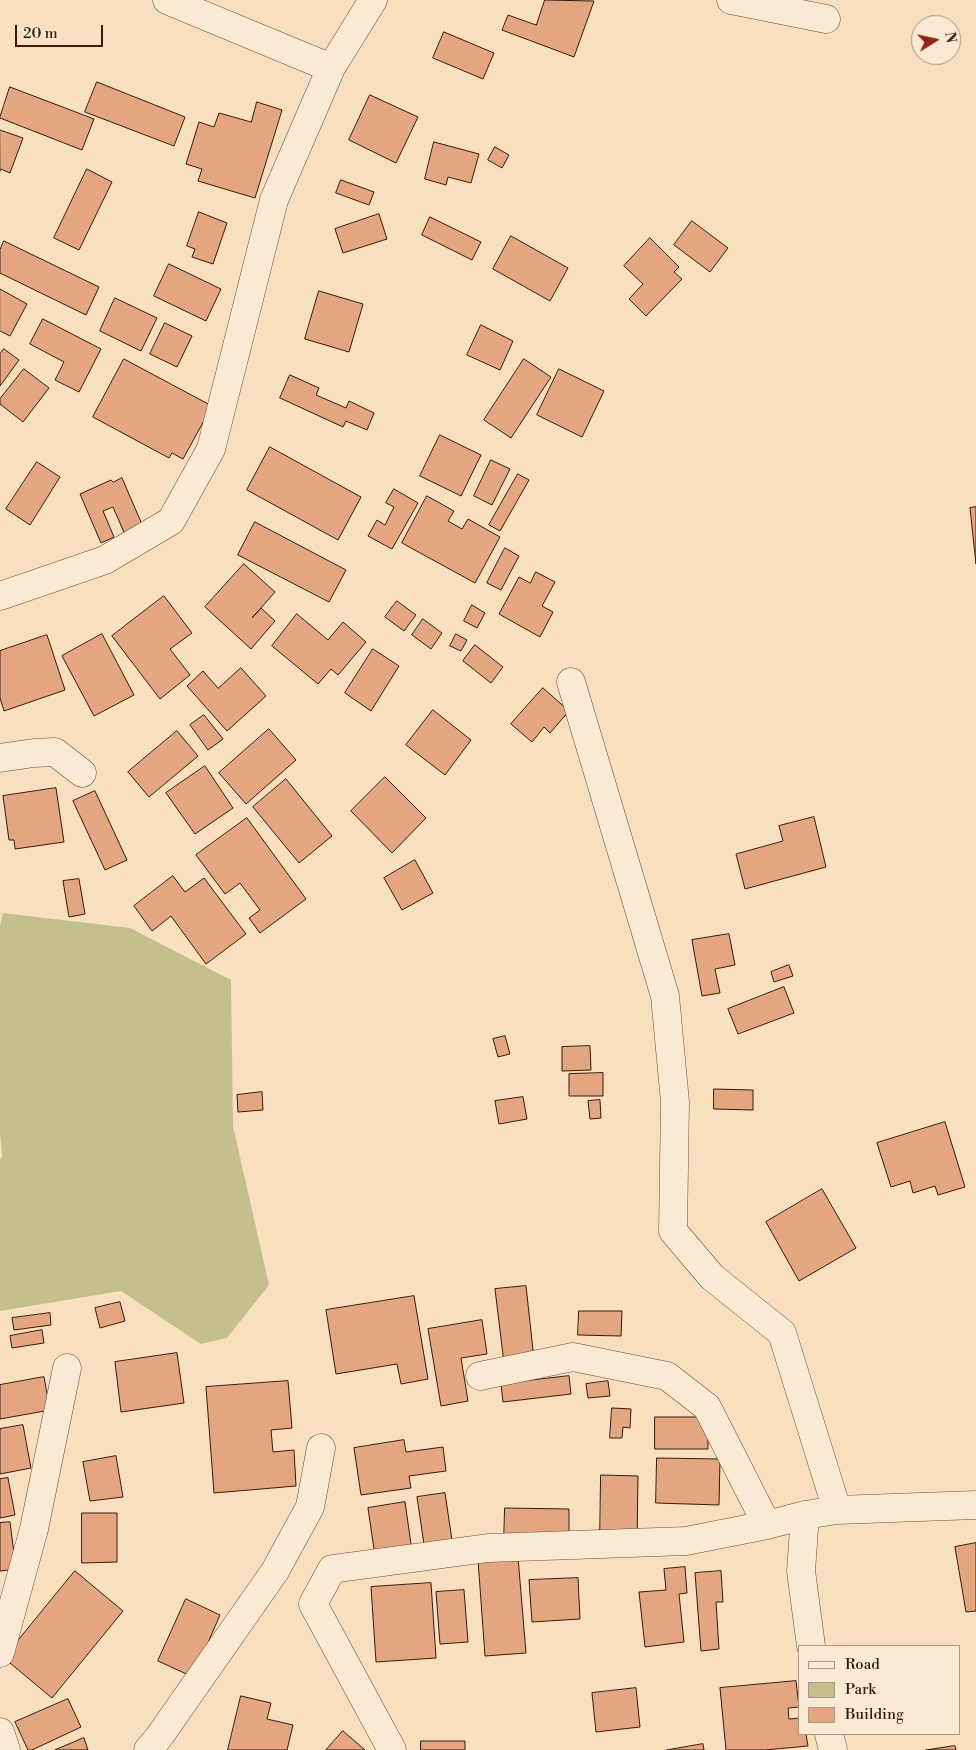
<!DOCTYPE html>
<html>
<head>
<meta charset="utf-8">
<style>
  body { margin:0 }
  #map { position:relative; width:976px; height:1750px; overflow:hidden; background:#f8dfbd; font-family:"Libre Bodoni",serif }
  canvas { display:block }
  .legend { position:absolute; left:798px; top:1645px; width:162px; height:90px; box-sizing:border-box; background:#faead4; border:1px solid #ac9785; margin:0; padding:6px 9px; list-style:none; font-size:15px; color:#381a0e }
  .legend li { display:flex; align-items:center; gap:10px; height:25px }
  .legend b { width:25px; border:1px solid #ac9785 }
  .north { position:absolute; left:911px; top:15px; width:50px; height:50px; box-sizing:border-box; background:#faead4; border:1px solid #ac9785; border-radius:50%; rotate:80deg; font-size:14px; font-weight:700; line-height:20px; text-align:center; color:#381a0e }
  .north::after { content:''; display:block; margin:auto; width:18px; height:22px; background:#8f2418; clip-path:polygon(50% 0,100% 100%,50% 72%,0 100%) }
  .scale { position:absolute; left:15px; top:25px; width:88px; height:22px; box-sizing:border-box; border:2px solid #381a0e; border-top:0; padding-left:6px; font-size:15px; line-height:18px; white-space:nowrap; color:#381a0e; -webkit-text-stroke:4px #faead4; paint-order:stroke }
</style>
</head>
<body>
<div id="map">
<canvas width="976" height="1750"></canvas>
<ul class="legend">
<li><b style="height:6px;background:#faead4"></b>Road</li>
<li><b style="height:14px;background:#c3c08d"></b>Park</li>
<li><b style="height:14px;background:#e4a680"></b>Building</li>
</ul>
<div class="north">N</div>
<div class="scale">20 m</div>
</div>
<script>
const c = document.querySelector('canvas').getContext('2d');
c.lineJoin = 'round';
function paint(path, color) {
  c.fillStyle = color;
  c.fill(path, 'evenodd');
}
function strokePath(path, color, width, dash) {
  c.strokeStyle = color;
  c.lineWidth = width;
  c.lineCap = dash ? 'butt' : 'round';
  c.setLineDash(dash || []);
  c.stroke(path);
}
paint(new Path2D(`
  M3,913l127,15 101,52 2,146 36,159 -42,53 -26,6 -80,-53 -121,20v-152l2,-2 -2,-24v-207z`), '#c3c08d');
const building = new Path2D(`
  M545,0l49,1 -20,56 -72,-27 6,-15 28,10z
  M444,32l50,21 -11,26 -50,-21z
  M97,82l88,35 -11,29 -89,-34z
  M10,87l84,32 -12,31 -82,-32z
  M370,95l48,22 -22,46 -47,-23z
  M257,102l25,8 -27,88 -57,-17 4,-12 -16,-5 13,-42 15,5 5,-14 32,9z
  M0,130l23,8 -13,35 -9,-4 -1,2z
  M434,142l45,12 -8,29 -23,-6 -2,8 -21,-6z
  M495,147l14,8 -7,13 -14,-8z
  M87,169l25,13 -33,68 -25,-12z
  M341,180l33,12 -5,13 -33,-12z
  M199,212l28,11 -14,41 -21,-7 3,-8 -8,-3z
  M379,214l8,25 -44,14 -8,-24z
  M430,217l51,25 -9,18 -50,-25z
  M692,221l36,27 -18,24 -36,-27z
  M511,236l57,32 -18,33 -57,-32z
  M650,238l29,29 -5,5 8,7 -36,37 -17,-17 14,-15 -19,-18z
  M4,241l95,46 -13,28 -86,-42v-23z
  M169,264l52,25 -15,32 -52,-25z
  M0,289l27,15 -17,32 -10,-5z
  M319,291l44,13 -14,48 -44,-13z
  M115,298l42,20 -16,33 -41,-20z
  M43,319l58,30 -22,43 -24,-12 9,-18 -34,-18z
  M165,323l27,13 -15,31 -27,-13z
  M481,325l32,16 -13,29 -33,-15z
  M4,349l15,11 -19,26v-32z
  M124,359l88,47 -29,53 -11,-6 -3,5 -76,-41z
  M524,359l27,18 -40,61 -27,-18z
  M24,369l25,19 -26,34 -23,-18v-5z
  M559,369l45,22 -22,46 -45,-22z
  M290,375l29,13 -3,7 30,13 3,-7 25,12 -7,17 -21,-9 -3,6 -63,-29z
  M440,435l41,20 -20,41 -41,-20z
  M270,447l91,50 -23,43 -91,-50z
  M491,460l19,9 -18,36 -18,-9z
  M37,462l23,15 -30,48 -24,-16z
  M518,474l11,6 -29,51 -11,-6z
  M122,478l22,51 -18,8 -13,-30 -10,4 11,26 -13,6 -21,-49 31,-14 2,2z
  M394,489l24,14 -26,46 -24,-13 9,-16 8,5 9,-18 -8,-4z
  M427,496l27,15 -6,10 14,8 6,-10 32,18 -25,46 -73,-40z
  M976,507v57l-6,-56z
  M255,522l91,48 -17,32 -91,-47z
  M505,548l14,8 -18,34 -14,-7z
  M244,564l31,28 -23,26 9,-10 14,13 -24,28 -46,-42z
  M536,572l19,10 -13,24 11,6 -13,25 -41,-23 20,-37 11,6z
  M164,596l28,37 -22,16 20,26 -30,24 -48,-63z
  M397,601l19,14 -12,16 -19,-14z
  M472,605l13,8 -8,15 -13,-7z
  M297,614l31,26 15,-18 23,20 -28,33 -7,-6 -13,15 -46,-38z
  M423,619l19,14 -11,16 -19,-14z
  M102,634l32,61 -40,21 -32,-60z
  M456,634l11,6 -6,11 -11,-5z
  M47,635l18,55 -61,21 -4,-13v-47z
  M475,645l28,22 -12,16 -28,-22z
  M373,649l26,17 -28,45 -26,-18z
  M241,668l25,28 -39,35 -40,-45 16,-15 15,17z
  M543,688l26,23 -19,22 -6,-6 -12,15 -21,-18z
  M433,710l38,30 -26,35 -39,-30z
  M204,715l19,24 -15,11 -18,-25z
  M269,729l27,31 -50,44 -27,-31z
  M177,731l21,25 -49,41 -21,-25z
  M205,766l28,42 -38,26 -29,-41z
  M385,777l41,41 -34,35 -41,-42z
  M286,779l46,57 -33,27 -46,-56z
  M56,788l8,54 -49,7 -1,-9h-5l-6,-44z
  M95,791l32,69 -22,10 -32,-69z
  M814,817l12,50 -81,22 -9,-35 47,-13 -4,-15z
  M247,818l59,81 -46,34 -11,-15 11,-8 -20,-27 -15,11 -29,-39z
  M415,860l18,33 -31,17 -18,-32z
  M173,876l12,16 19,-14 42,56 -40,30 -35,-48 -19,15 -18,-25z
  M79,879l6,35 -16,3 -6,-36z
  M729,934l6,31 -20,4 5,24 -18,3 -10,-56z
  M789,965l4,11 -19,6 -3,-10z
  M784,987l10,26 -56,21 -10,-25z
  M505,1036l5,18 -12,3 -5,-18z
  M590,1046l1,24 -29,1v-24z
  M603,1073v23h-34v-22z
  M714,1089l39,1v20l-39,-1z
  M262,1092l1,18 -25,2 -1,-17z
  M523,1097l4,22 -28,5 -4,-23z
  M600,1100l1,18 -11,1 -2,-18z
  M945,1122l20,65 -27,8 -3,-9 -22,7 -3,-12 -19,6 -14,-44z
  M822,1189l34,59 -57,33 -33,-59z
  M526,1286l8,73 -30,4 -9,-74z
  M414,1296l14,83 -27,5 -4,-20 -61,10 -10,-64z
  M120,1302l5,19 -25,7 -5,-20z
  M579,1311h43l-1,25 -43,-1z
  M50,1313l1,12 -37,5 -2,-12z
  M482,1320l5,34 -26,4 7,43 -27,5 -13,-77z
  M42,1330l2,13 -32,5 -2,-12z
  M177,1353l7,50 -63,9 -6,-50z
  M569,1376l2,18 -68,8 -2,-18z
  M44,1377l6,33 -50,9v-34z
  M288,1381l4,47 -21,2 2,22 21,-2 2,36 -82,7 -8,-106z
  M608,1381l2,15 -22,2 -2,-14z
  M612,1408l19,1 -1,19 -7,-1 -1,11h-12z
  M655,1417h53v32h-53z
  M23,1425l8,43 -31,6v-45z
  M404,1440l2,12 37,-5 3,24 -37,5 2,12 -50,7 -7,-47z
  M116,1456l7,41 -33,4 -7,-39z
  M657,1458l63,1 -1,46 -63,-2z
  M601,1475l37,1 -1,66h-37z
  M8,1478l7,37 -15,3v-39z
  M445,1493l8,54 -28,4 -8,-54z
  M405,1502l7,49 -37,5 -7,-48z
  M505,1508l64,1v34l-65,-1z
  M82,1513h35v49l-35,1z
  M10,1522l6,47 -16,2v-48z
  M976,1543v68l-10,1 -11,-65z
  M518,1557l8,96 -41,3 -7,-96z
  M685,1567l2,26 -8,1 5,48 -39,5 -6,-55 27,-2 -2,-21z
  M75,1571l48,40 -71,87 -48,-40z
  M721,1571l2,31h-7l3,47 -18,2 -6,-78z
  M578,1578l2,41 -48,3 -3,-42z
  M431,1583l5,75 -60,4 -5,-75z
  M464,1590l4,52 -28,2 -4,-52z
  M186,1599l34,16 -27,62 -35,-16z
  M796,1681l3,26 -11,1 1,11 11,-1v16h6l2,12 -43,4h-39l-6,-62z
  M636,1688l4,39 -44,5 -4,-39z
  M241,1696l30,7 -4,16 26,6 -6,25h-59z
  M68,1699l13,28 -49,23h-4l-13,-28z
  M343,1731l22,19h-39z
  M84,1738l4,12h-33z
  M421,1741h44v9h-44z
  M703,1744l1,6h-37z
  M955,1746l1,4h-30z`);
paint(building, '#e4a680');
strokePath(building, '#381a0e', 1);
const minor = new Path2D(`
  M167,0l164,68
  M731,0l95,19
  M0,596l105,-36 66,-39 40,-72 63,-249 57,-132 42,-68
  M571,682l94,314 10,106 -2,129 39,46 70,56 55,177
  M0,758l34,-5 21,-1 27,21
  M480,1376l93,-19 94,19 40,31 60,118
  M805,1515l-4,56 10,75
  M0,1653l34,-124 33,-161
  M0,1732l6,18
  M829,1734l4,16
  M148,1750l11,-13 116,-166 35,-64 11,-59
  M392,1750l-79,-146 19,-35 156,-21 198,-7 81,-16 38,-10 32,-5 139,-5`);
strokePath(minor, '#684b3a', 29);
strokePath(minor, '#faead4', 28);
</script>
</body>
</html>
